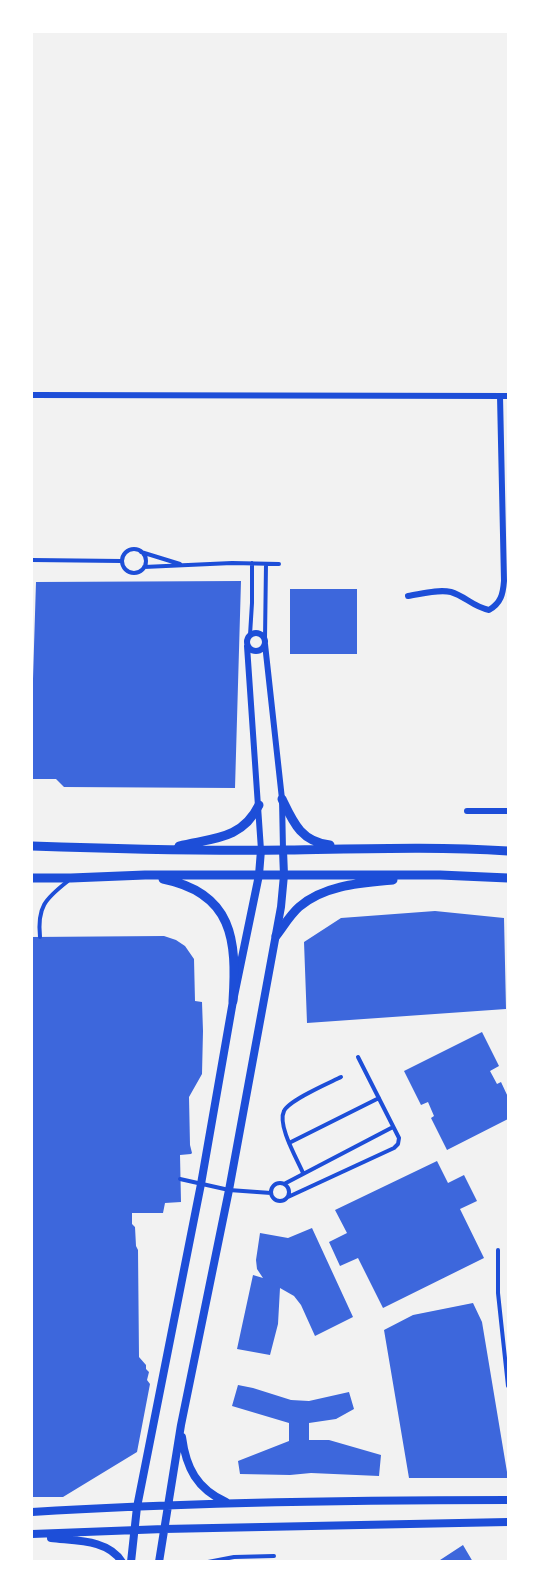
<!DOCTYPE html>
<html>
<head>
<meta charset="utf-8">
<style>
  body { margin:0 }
  #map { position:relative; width:540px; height:1593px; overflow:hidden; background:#f2f2f2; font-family:Georgia,serif }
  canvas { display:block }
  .frame { position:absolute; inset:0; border:33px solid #fff; pointer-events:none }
</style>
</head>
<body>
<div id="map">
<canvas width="540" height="1593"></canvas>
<div class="frame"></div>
</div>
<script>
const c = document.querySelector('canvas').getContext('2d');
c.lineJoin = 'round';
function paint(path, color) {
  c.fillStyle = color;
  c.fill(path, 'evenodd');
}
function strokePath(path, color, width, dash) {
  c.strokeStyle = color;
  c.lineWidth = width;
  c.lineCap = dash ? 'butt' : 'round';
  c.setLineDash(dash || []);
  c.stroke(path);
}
paint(new Path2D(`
  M241,581l-6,207 -171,-1 -8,-8h-24v-68l4,-129z
  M290,589h67v65h-67z
  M435,911l69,7 2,91 -199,14 -3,-81 37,-24z
  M164,936l12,4 9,6 9,13 1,42 7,1 1,29 -1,43 -13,23 1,48 2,8 -1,1 -11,1 1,47 -16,1 -2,10h-31v11l3,3 1,19 2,4 1,107 7,8v4l3,3 -2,8 3,4 -13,68 -74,45h-31v-560z
  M482,1032l17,34 -9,5 7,13 4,-2 7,15v22l-61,31 -16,-32 3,-2 -6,-14 -7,3 -17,-34z
  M437,1161l11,22 16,-8 13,26 -17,8 24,49 -101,50 -25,-50 -18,8 -11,-24 18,-9 -12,-23z
  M312,1228l41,89 -38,19 -14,-31 -7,-9 -14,-8 -2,36 -8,31 -33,-6 16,-74 10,3 -6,-9 -1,-9 4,-27 28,5z
  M473,1303l9,19 26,156h-99l-25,-148 29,-15z
  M238,1385l15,3 38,12 18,1 40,-9 5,17 -18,10 -27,4v17h20l52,15 -2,21 -68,-3 -21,2 -50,-1 -2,-13 51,-20v-18l-57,-17z
  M463,1545l10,17h-36z`), '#3d67dc');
strokePath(new Path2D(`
  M122 561a12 12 0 1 1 24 0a12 12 0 1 1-24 0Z
  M141,552l39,12
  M32,560l89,1
  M144,567l88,-4 47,1
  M250,635l2,-32v-40
  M265,638l1,-74
  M40,937c-3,-30 5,-38 28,-56
  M289,1143l90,-45
  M303,1173c-6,-14 -26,-48 -19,-62 5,-11 45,-28 57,-34
  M180,1179l49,11 42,3
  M271 1192a9 9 0 1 1 18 0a9 9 0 1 1-18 0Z
  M284,1184l109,-57
  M288,1197l106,-49 4,-4 1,-6 -41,-81
  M498,1250v43l10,93
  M208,1562l26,-5 40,-1`), '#1d4ed8', 4);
strokePath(new Path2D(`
  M32,395l476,1
  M408,596c13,-2 30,-7 43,-4 14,4 22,15 38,18 12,-7 14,-16 15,-29l-4,-185
  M247 642a9 9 0 1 1 18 0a9 9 0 1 1-18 0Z
  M265,644l17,155 1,51
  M247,646l14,204
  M467,811h41`), '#1d4ed8', 6);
strokePath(new Path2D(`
  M182,1437c4,31 15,52 44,65
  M32,1512c158,-10 317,-12 476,-12
  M32,1534l132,-5 344,-7
  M51,1538c24,3 57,1 71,24
  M131,1562l6,-55 64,-323 32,-183 26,-126 2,-25
  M159,1562l22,-137 48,-235 52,-283 3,-32 -1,-25`), '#1d4ed8', 8);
strokePath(new Path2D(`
  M282,799c11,23 19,43 48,46
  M32,846c84,3 169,5 254,4 74,-1 148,-4 222,1
  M179,846c33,-8 63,-6 80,-41
  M32,878h39l74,-3h295l68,3
  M163,879c70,14 74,61 70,122
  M276,936c7,-9 14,-21 23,-29 25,-22 62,-24 94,-27`), '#1d4ed8', 9);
</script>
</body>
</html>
